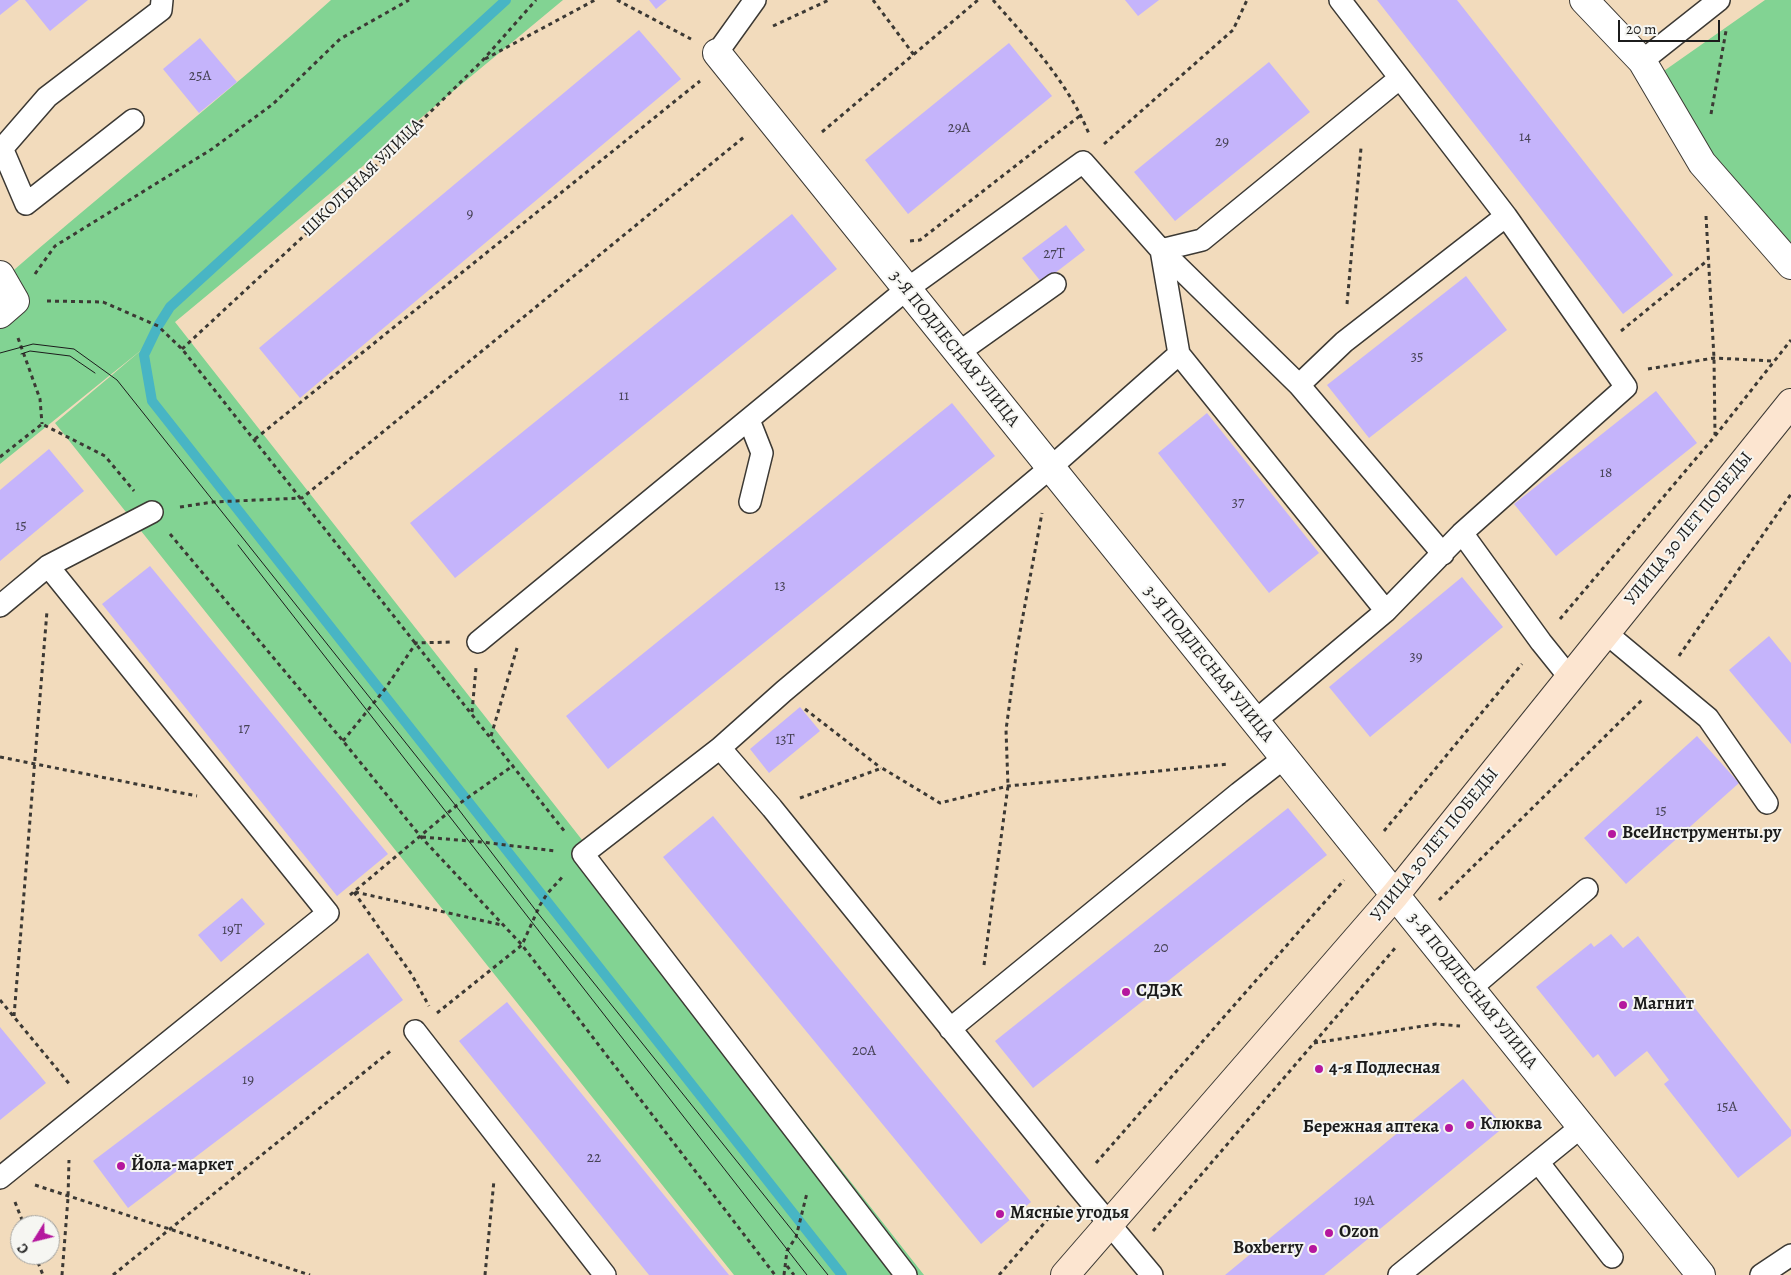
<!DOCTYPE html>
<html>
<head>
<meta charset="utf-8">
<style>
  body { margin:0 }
  #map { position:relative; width:1791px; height:1275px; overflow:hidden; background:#f2dbbc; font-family:Alegreya,serif }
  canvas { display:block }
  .north { position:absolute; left:10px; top:1215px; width:50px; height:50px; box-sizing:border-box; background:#f6f6f2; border:1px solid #9f9f9c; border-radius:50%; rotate:234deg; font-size:14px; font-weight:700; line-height:20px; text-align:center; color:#1c1c1c }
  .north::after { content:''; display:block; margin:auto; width:18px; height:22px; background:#b5179e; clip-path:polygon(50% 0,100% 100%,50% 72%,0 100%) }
  .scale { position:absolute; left:1618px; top:20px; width:102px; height:22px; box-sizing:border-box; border:2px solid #1c1c1c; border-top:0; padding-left:6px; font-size:15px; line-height:18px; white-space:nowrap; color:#1c1c1c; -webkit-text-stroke:4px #f6f6f2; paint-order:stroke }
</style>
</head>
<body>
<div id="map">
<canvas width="1791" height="1275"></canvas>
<div class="north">С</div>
<div class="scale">20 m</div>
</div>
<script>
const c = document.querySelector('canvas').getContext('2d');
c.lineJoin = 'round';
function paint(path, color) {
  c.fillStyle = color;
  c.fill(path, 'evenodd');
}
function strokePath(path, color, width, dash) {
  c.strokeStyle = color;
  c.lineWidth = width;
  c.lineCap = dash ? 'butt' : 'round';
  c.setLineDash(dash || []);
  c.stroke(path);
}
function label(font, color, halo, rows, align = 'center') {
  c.font = font + ' Alegreya,serif';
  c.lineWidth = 4;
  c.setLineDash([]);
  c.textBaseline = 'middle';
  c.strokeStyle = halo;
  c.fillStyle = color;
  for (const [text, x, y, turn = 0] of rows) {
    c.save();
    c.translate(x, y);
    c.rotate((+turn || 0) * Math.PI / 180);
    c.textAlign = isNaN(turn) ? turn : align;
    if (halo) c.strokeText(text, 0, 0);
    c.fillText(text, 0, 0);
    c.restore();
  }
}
paint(new Path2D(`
  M331,0h232l-388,322 749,953h-190l-679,-852 90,-76 -145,117v-182c109,-95 224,-185 331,-282z
  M1765,0h26v247l-140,-167z`), '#82d393');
strokePath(new Path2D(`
  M506,0l-336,307 -12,19 -14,29 8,46 690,874`), '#48b5c4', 10);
paint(new Path2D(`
  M0,0h19l-19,15z
  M25,0h63l-38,31z
  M649,0h18l-11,9z
  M1125,0h34l-21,16z
  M1377,0h80l216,275 -50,39z
  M639,30l42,49 -381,319 -41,-50z
  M200,38l37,44 -38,31 -36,-44z
  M1009,43l43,53 -144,118 -43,-54z
  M1269,62l41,50 -135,109 -41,-49z
  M792,214l45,55 -382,309 -45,-55z
  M1066,225l19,25 -43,33 -20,-25z
  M1466,276l41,54 -138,108 -42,-53z
  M1656,391l41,52 -141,113 -42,-52z
  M952,403l43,53 -387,313 -42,-53z
  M1207,413l112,140 -50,40 -111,-140z
  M49,449l35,42 -84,70v-71z
  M150,566l238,288 -51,42 -235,-292z
  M1462,577l41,50 -133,110 -41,-50z
  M1769,636l22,27v81l-62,-74z
  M800,707l20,24 -51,42 -19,-24z
  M1697,736l42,47 -113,101 -42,-46z
  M1288,808l39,47 -294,233 -38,-47z
  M713,816l318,386 -50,42 -318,-387z
  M242,898l23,26 -44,38 -23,-27z
  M1611,934l12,14 15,-12 153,194v6l-53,42 -74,-94 5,-4 -22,-29 -32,26 -17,-23 -5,4 -57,-71 55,-44 3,4z
  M368,953l35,47 -275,208 -35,-47z
  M507,1002l222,273h-80l-190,-234z
  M0,1027l46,56 -46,37z
  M1463,1079l41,48 -180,148h-99z`), '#c5b4fb');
const lane = new Path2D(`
  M717,53l38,-53
  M1642,61l77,-61
  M2,148l24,56 107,-84
  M0,151l47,-54 114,-87 1,-10
  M1161,250l18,104 207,257
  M1161,250l41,-10 198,-162
  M958,353l97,-69
  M1299,385l45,-43 162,-126
  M749,420l13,33 -12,49
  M1462,533l79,109 29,36
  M0,606l48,-40 104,-54
  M1606,633l102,85 59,85
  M478,642l429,-353 176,-127 78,88 138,135 144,169
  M1254,722l132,-111 76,-78 164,-146 -120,-171 -166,-216
  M720,748l52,60 305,377 75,90
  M1470,989l117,-100
  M950,1029l289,-236 45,-35
  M415,1031l190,244
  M1538,1162l74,95
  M0,1178l328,-265 -280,-347
  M906,1275l-323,-421 137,-106 64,-57 266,-223 129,-114
  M1399,1275l182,-148
  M1761,1275l30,-20`);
const street = new Path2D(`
  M1584,0l58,61 60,102 89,102
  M717,53l984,1222
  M0,275l15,26 -15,13`);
const secondary = new Path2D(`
  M1065,1275l330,-380 396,-492`);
strokePath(lane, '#3c3934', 24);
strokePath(street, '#3c3934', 30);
strokePath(secondary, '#3c3934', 30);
strokePath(new Path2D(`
  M617,0l74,39
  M873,0l41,55
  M993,0c36,41 75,82 96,134
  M773,26l56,-26
  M485,59l110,-59
  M1711,114l15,-83
  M822,132l156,-132
  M1104,144l129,-114 14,-30
  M1706,216l8,142 1,77
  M910,241l10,-1 161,-125
  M35,274l20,-28 157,-97 61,-45 67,-65 69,-39
  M47,301l56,1 55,24 24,23 383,483
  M1347,304l14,-156
  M1621,331l87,-71
  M18,338l22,61 2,25
  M182,349l139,-129 161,-159 54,-61
  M1648,369l66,-11 59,3
  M255,439l445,-358
  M0,457l42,-33 63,32 29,35
  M180,507l33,-5 89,-4 442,-361
  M170,534l173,207 78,96 101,108 253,330
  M1560,619l155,-183 76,-96
  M1679,656l112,-162
  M805,709l76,59
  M472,712l4,-44
  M491,736l26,-88
  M343,741l42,-52 31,-46 35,-1
  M0,757l197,39
  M800,798l82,-30 58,35 68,-17 221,-22
  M1384,831l138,-167
  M422,837l60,5 73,9
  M354,892l58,83 17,31
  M355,892l147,33
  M350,895l106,-89 58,-41
  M1439,900l204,-201
  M984,965l24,-179 -2,-56 11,-82 25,-135
  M0,1000l71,86
  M437,1013l85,-68 18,-40 7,-11 17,-19
  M14,1016l33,-405
  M1314,1043l122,-19 24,2
  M1096,1163l248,-283
  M35,1185l275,90
  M15,1202l9,23
  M1153,1231l243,-284
  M35,1255l8,20
  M787,1266l7,9
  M62,1275l6,-77 1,-38
  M113,1275l280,-226
  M485,1275l9,-95
  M784,1275l3,-24 9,-14 11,-44
  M999,1275l60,-69`), '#3c3934', 3, [4, 4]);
strokePath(lane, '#fff', 21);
strokePath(street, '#fff', 28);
strokePath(secondary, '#fce5d0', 28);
strokePath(new Path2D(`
  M0,353l33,-9 41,5 43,31 339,426 81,106 291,363
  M21,354l9,-3 40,5 25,17
  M238,545l569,730`), '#1c1c1c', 1);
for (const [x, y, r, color] of [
  [1612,834,5,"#b5179e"],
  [1126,992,5,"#b5179e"],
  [1623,1005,5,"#b5179e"],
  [1319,1069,5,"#b5179e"],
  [1470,1125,5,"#b5179e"],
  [1449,1128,5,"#b5179e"],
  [121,1166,5,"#b5179e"],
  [1000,1214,5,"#b5179e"],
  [1329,1233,5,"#b5179e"],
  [1313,1249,5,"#b5179e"]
]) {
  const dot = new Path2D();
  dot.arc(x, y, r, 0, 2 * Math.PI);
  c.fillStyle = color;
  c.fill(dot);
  strokePath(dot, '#f6f6f2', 2);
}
label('15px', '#464254', null, [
  ["25А",200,76],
  ["29А",959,128],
  ["14",1525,137],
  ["29",1222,142],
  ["9",470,214],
  ["27Т",1054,254],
  ["35",1417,357],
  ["11",624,396],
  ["18",1606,473],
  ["37",1238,503],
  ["15",21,526],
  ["13",780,586],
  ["39",1416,657],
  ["17",244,729],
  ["13Т",785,740],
  ["15",1661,811],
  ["19Т",232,930],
  ["20",1161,948],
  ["20А",864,1051],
  ["19",248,1080],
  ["15А",1727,1107],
  ["22",594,1158],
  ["19А",1364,1201]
]);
label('18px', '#1c1c1c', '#f6f6f2', [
  ["ШКОЛЬНАЯ УЛИЦА",363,178,-44],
  ["3-Я ПОДЛЕСНАЯ УЛИЦА",954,349,51],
  ["УЛИЦА 30 ЛЕТ ПОБЕДЫ",1689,529,-51],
  ["3-Я ПОДЛЕСНАЯ УЛИЦА",1208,664,51],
  ["УЛИЦА 30 ЛЕТ ПОБЕДЫ",1435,845,-51],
  ["3-Я ПОДЛЕСНАЯ УЛИЦА",1472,991,51]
]);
label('bold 18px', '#1c1c1c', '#f6f6f2', [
  ["ВсеИнструменты.ру",1622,834],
  ["СДЭК",1136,992],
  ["Магнит",1633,1005],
  ["4-я Подлесная",1329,1069],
  ["Клюква",1480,1125],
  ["Бережная аптека",1439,1128,"right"],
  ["Йола-маркет",131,1166],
  ["Мясные угодья",1010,1214],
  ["Ozon",1339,1233],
  ["Boxberry",1303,1249,"right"]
], 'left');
</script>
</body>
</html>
